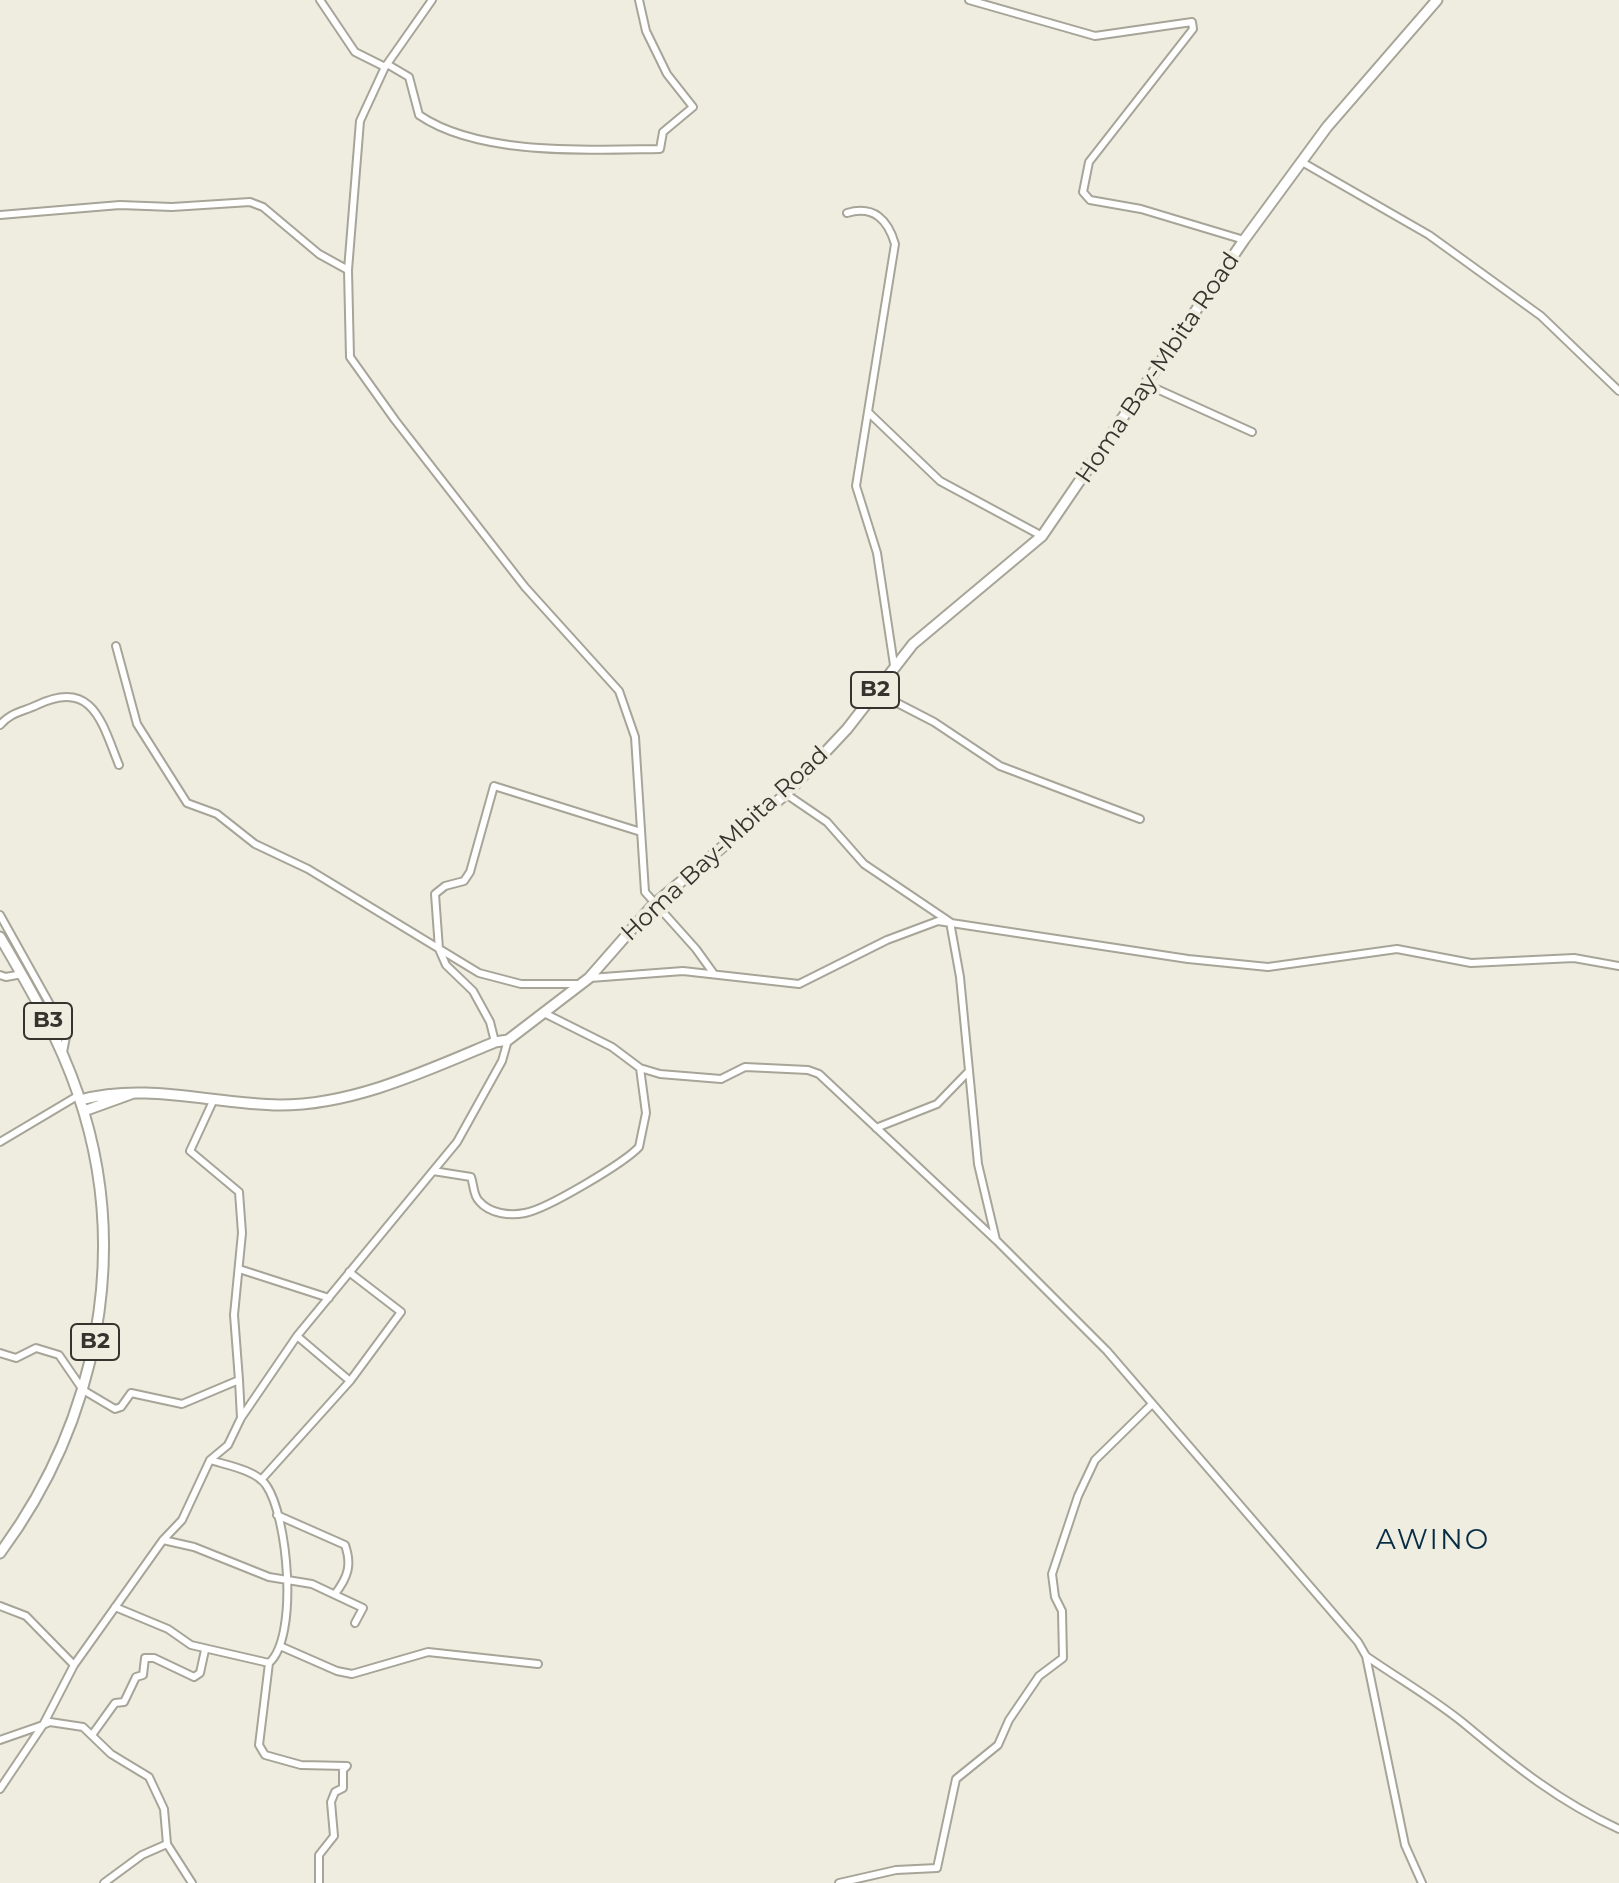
<!DOCTYPE html>
<html>
<head>
<meta charset="utf-8">
<style>
  body { margin:0 }
  canvas { display:block; background:#efede0 }
</style>
</head>
<body>
<canvas width="1619" height="1883"></canvas>
<script>
const c = document.querySelector('canvas').getContext('2d');
c.lineJoin = 'round';
function strokePath(path, color, width, dash) {
  c.strokeStyle = color;
  c.lineWidth = width;
  c.lineCap = dash ? 'butt' : 'round';
  c.setLineDash(dash || []);
  c.stroke(path);
}
function label(font, color, halo, rows, align = 'center') {
  c.font = font + ' Montserrat,sans-serif';
  c.lineWidth = 8;
  c.setLineDash([]);
  c.textBaseline = 'middle';
  c.strokeStyle = halo;
  c.fillStyle = color;
  for (const [text, x, y, turn = 0] of rows) {
    c.save();
    c.translate(x, y);
    c.rotate((+turn || 0) * Math.PI / 180);
    c.textAlign = isNaN(turn) ? turn : align;
    if (halo) c.strokeText(text, 0, 0);
    c.fillText(text, 0, 0);
    c.restore();
  }
}
const minor = new Path2D(`
  M320,0l35,52 30,15
  M432,0l-47,67 -25,54 -12,149 2,87 45,63 130,167 94,104 16,46 10,155 51,57 18,25
  M969,0l126,36 97,-14 1,7 -104,133 -6,30 7,8 51,9 103,31
  M387,64l22,13 10,38c60,41 169,35 241,34l3,-17 30,-25 -26,-33 -21,-43 -7,-31
  M1302,162l127,73 112,81 78,75
  M847,213c27,-8 41,7 48,31l-39,242 21,67 17,112
  M0,215l120,-10 52,2 78,-5 13,5 56,47 29,16
  M1148,385l104,47
  M868,412l72,69 102,55
  M116,646l21,78 50,79 30,11 38,30 53,25 171,104 42,11h58
  M874,691l60,31 66,44 140,53
  M0,725c11,-13 22,-13 37,-20 56,-27 65,18 82,60
  M786,794l41,28 37,42 86,58 10,55 18,187 18,76
  M0,915l62,111 4,11 -3,15
  M0,975l6,2 16,-3
  M590,978l93,-7 116,13 88,-44 51,-19 250,38 80,8 129,-18 74,14 103,-5 45,8
  M544,1013l68,34 28,21 20,6 61,5 24,-12 63,3 11,4 177,166 111,111 251,291 8,14c33,23 70,44 101,70 49,41 93,76 152,103
  M495,1042l-5,-20 -17,-31 -27,-26 -7,-16 -4,-55 10,-8 19,-5 6,-9 24,-86 147,46
  M214,1099l-24,52 49,41 3,41 -8,82 5,65
  M876,1128l61,-24 32,-33
  M0,1142l79,-47
  M433,1171l38,6c3,8 2,18 8,24 11,13 31,15 46,12 22,-4 99,-50 114,-66l7,-34 -6,-45
  M239,1269l90,29
  M297,1336l53,45
  M0,1353l16,5 20,-10 23,7 24,35 32,19 6,-2 10,-14 51,11 57,-24 2,38
  M261,1480l89,-99 51,-69 -52,-40
  M277,1515l68,30c7,20 3,32 -10,49
  M163,1540l31,7 75,30 43,7 51,24 -8,15
  M0,1606l26,10 48,49
  M115,1607l53,22 23,16 78,18c30,-26 19,-147 -3,-178 -10,-15 -40,-20 -56,-25
  M280,1646l57,25 15,3 76,-22 110,12
  M1366,1656l39,189 17,38
  M269,1663l-10,82 6,10 36,10 46,1 -4,4v18l-8,4 -4,10 3,34 -15,19v28
  M92,1735l23,-32 9,-1 12,-25 7,-2 2,-17h9l40,19 6,-4 5,-23
  M0,1740l43,-15 31,-60 89,-125 19,-20 28,-60 18,-15 13,-27 56,-82 160,-194 45,-81 6,-21
  M0,1789l43,-64 7,-3 33,5 28,27 38,23 15,32 3,35 25,39
  M104,1883l38,-28 25,-11
  M839,1883l57,-13 41,-2 19,-89 42,-34 11,-25 30,-44 24,-18 -1,-47 -7,-14 -3,-23 26,-78 17,-36 55,-54`);
const highway = new Path2D(`
  M0,937c30,51 59,101 78,157 54,157 19,328 -78,459
  M80,1100c67,-18 132,4 200,5 74,0 148,-35 215,-63l13,-2 81,-62 64,-73 133,-111 61,-65 66,-85 129,-108 202,-296 83,-113 110,-127
  M84,1111l47,-17`);
strokePath(minor, '#a7a498', 10);
strokePath(highway, '#a7a498', 13);
strokePath(minor, '#fff', 6);
strokePath(highway, '#fff', 9);
for (const [x, y, w] of [
  [875,690,48],
  [48,1021,48],
  [95,1342,48]
]) {
  const box = new Path2D();
  box.roundRect(x - w / 2, y - 18, w, 36, 6);
  c.fillStyle = '#efede0';
  c.fill(box);
  strokePath(box, '#34332e', 2);
}
label('bold 22px', '#34332e', null, [
  ["B2",875,690],
  ["B3",48,1021],
  ["B2",95,1342]
]);
label('24px', '#34332e', '#efede0', [
  ["Homa Bay-Mbita Road",1158,368,-56],
  ["Homa Bay-Mbita Road",725,844,-43]
]);
c.letterSpacing = '2px';
label('28px', '#082c44', '#efede0', [
  ["AWINO",1433,1541]
]);
c.letterSpacing = '0px';
</script>
</body>
</html>
